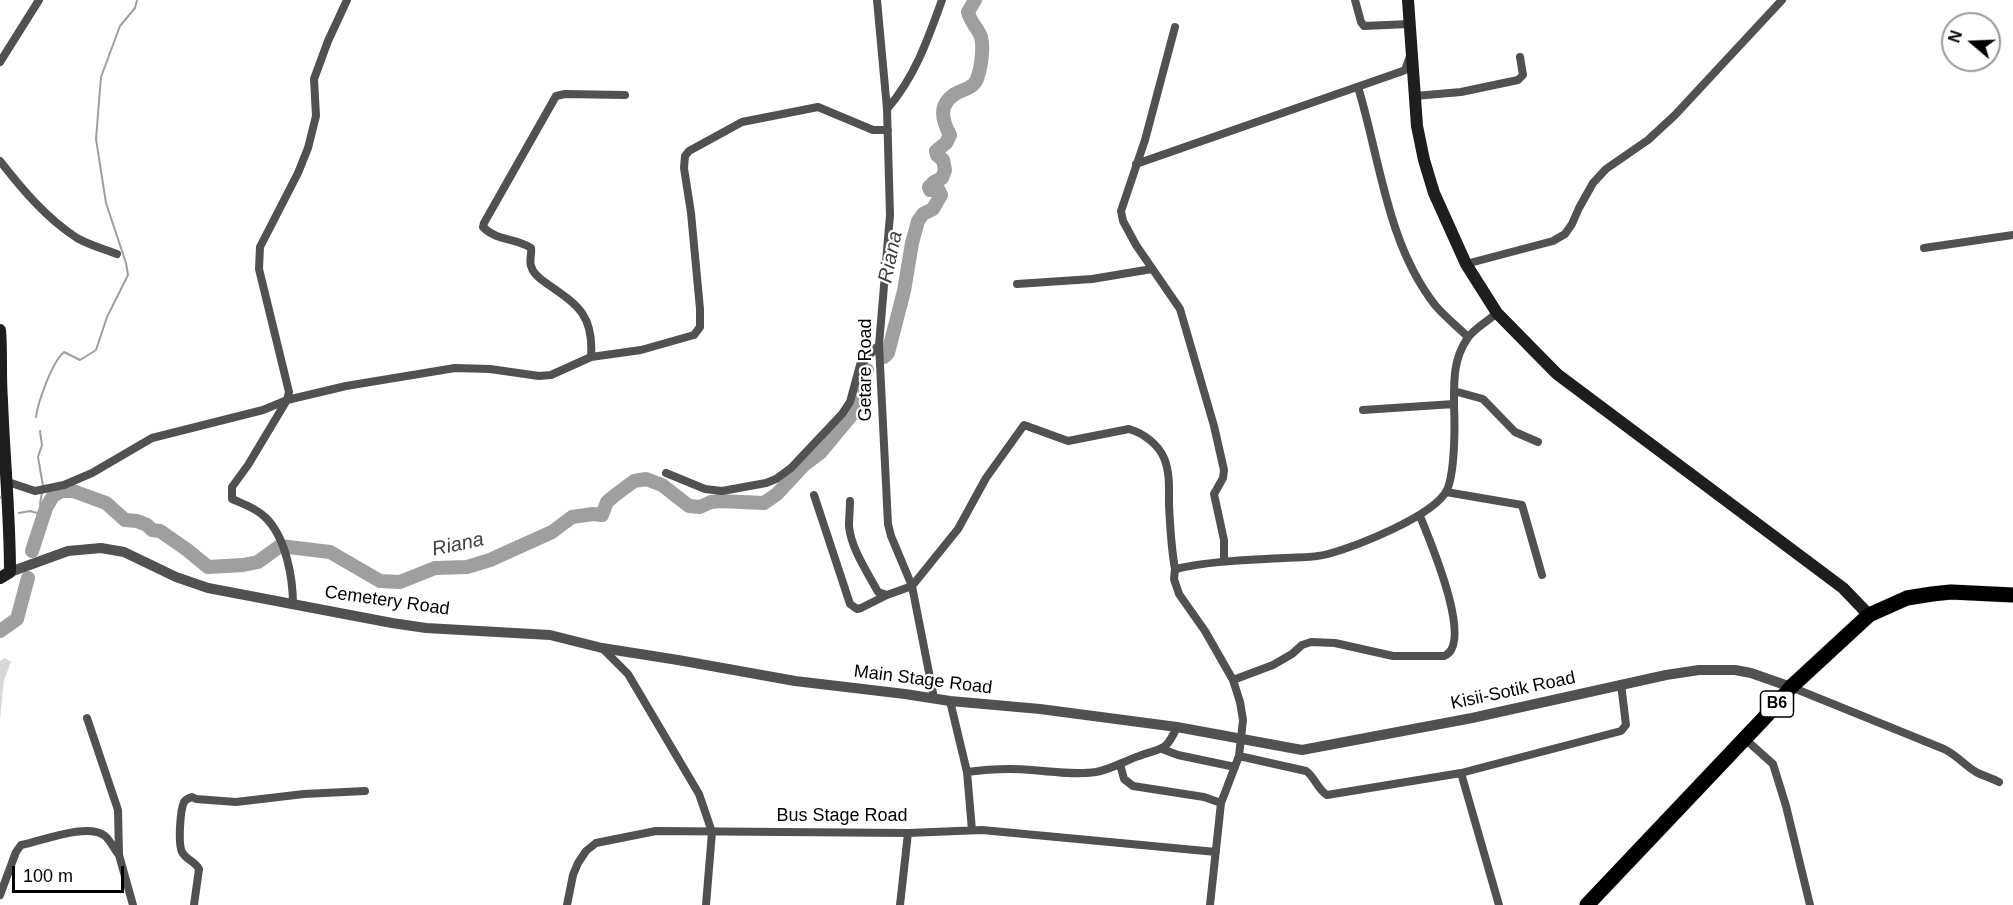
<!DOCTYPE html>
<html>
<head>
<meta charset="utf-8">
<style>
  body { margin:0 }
  #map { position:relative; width:2013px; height:905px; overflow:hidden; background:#fff; font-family:Helvetica,sans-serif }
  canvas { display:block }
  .north { position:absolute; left:1941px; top:12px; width:60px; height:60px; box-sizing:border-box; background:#fff; border:2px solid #999; border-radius:50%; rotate:289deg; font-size:16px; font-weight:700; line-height:24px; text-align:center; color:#000 }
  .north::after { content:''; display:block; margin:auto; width:21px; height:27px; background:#000; clip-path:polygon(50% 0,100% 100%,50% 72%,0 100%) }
  .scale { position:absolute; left:12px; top:866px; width:112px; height:27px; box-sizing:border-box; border:3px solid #000; border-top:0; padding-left:8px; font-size:18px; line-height:21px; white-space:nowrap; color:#000; -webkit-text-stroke:4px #fff; paint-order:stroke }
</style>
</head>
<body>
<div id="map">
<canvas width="2013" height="905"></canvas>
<div class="north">N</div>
<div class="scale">100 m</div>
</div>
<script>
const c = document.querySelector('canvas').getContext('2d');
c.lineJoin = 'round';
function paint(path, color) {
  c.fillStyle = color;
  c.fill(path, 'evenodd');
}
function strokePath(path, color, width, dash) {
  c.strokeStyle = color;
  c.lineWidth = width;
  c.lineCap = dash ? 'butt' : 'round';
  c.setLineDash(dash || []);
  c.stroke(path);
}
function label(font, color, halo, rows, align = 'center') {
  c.font = font + ' Helvetica,sans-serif';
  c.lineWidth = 4.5;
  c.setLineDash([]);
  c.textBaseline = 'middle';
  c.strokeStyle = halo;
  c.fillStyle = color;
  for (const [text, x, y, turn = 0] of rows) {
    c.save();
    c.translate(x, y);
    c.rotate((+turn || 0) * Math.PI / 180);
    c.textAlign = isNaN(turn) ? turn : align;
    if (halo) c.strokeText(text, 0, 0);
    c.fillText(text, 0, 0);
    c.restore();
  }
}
paint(new Path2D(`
  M5,658l6,4 -7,18 -4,39v-58z`), '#d8d8d8');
paint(new Path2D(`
  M19,598l9,3c-5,15 -12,26 -28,32v-6l13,-7z`), '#9f9f9f');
strokePath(new Path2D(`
  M36,417c2,-15 16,-55 28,-65l16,8 16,-10 11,-33 21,-42 -2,-12 -20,-60 -10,-64 5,-62 19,-51 15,-18 2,-8
  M40,431l2,14 -4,12 5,29
  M42,492l-2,12 5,6
  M0,497v1
  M19,513l11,-2 14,4`), '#9f9f9f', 2);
strokePath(new Path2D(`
  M884,357l4,-4 16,-62 8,-48 6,-22 5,-7 10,-5 8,-14 -3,-6 -8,1 -1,-3 5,-5 8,-4 3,-8 -2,-10 -6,-5 -1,-4 10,-8 4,-8c-8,-15 -12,-30 5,-41 8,-5 18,-5 22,-15 4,-11 7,-31 4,-42 -3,-9 -11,-15 -13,-25l7,-12
  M32,551l14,-43 7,-12 9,-5h11l33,12 19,17 12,1 10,4 5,5 8,1 26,18 22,18 35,-2 15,-3 22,-16 50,6 50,29 20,1 35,-14 32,-1 23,-7 62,-28 20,-15 21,-3 9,1 5,-13 7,-6 20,-15 12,-2 16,6 27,21 11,1 11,-5 8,-1 45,2 13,-9 27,-29 16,-12 35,-42 7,-22v-11l5,-8
  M0,631l17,-12 11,-41`), '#9f9f9f', 14);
const trunk = new Path2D(`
  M1587,905l181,-191 23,-27 78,-72 38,-17 25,-4 19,-2 62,3`);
strokePath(trunk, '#dbdbdb', 16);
strokePath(new Path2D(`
  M877,0l10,109 3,106 -11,130 9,179 3,12 21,50 22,112
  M1355,0l6,22 3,4 45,-2
  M1175,27l-30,113 -24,71 2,10 13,24 44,64 34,117 10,44 -1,8 -9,16 10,46v21
  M0,62l39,-62
  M1358,87c22,72 29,157 77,218 10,12 22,21 33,32
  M1415,96l46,-4 57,-12 5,-5 -3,-18
  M887,109c28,-32 41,-70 55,-109
  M0,161c22,28 46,57 77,77 12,7 27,11 40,16
  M1136,164l264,-92 5,-2 5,-14
  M1924,248l89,-13
  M1466,264l87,-23 12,-7 7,-10 7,-16 14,-25 13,-14 42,-29 27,-25 107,-115
  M1017,284l75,-5 60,-10
  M591,357c3,-42 -13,-52 -45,-74 -6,-4 -13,-9 -15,-17 -2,-6 1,-12 0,-18 -14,-10 -35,-7 -48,-21l1,-4 72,-127 9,-2 60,1
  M1454,391l29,8 32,33 23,10
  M1363,410l91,-6
  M666,473l39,16 17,2 44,-8 10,-4 15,-11 51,-54 8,-12 10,-37 19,-20
  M8,482l27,9 29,-6 28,-12 60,-35 111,-28 24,-10 59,-14 109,-18 35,1 49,7 12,-1 40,-18 50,-7 53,-15 6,-8v-18l-9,-96 -7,-45 1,-12 4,-5 53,-29 76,-15 55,23h15
  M1446,492l76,13 20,70
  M814,495l36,109 7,5 4,-1 26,-13
  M850,501c0,8 -1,17 -1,25 2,23 19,47 29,66l9,3 25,-9 46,-57 28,-51 38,-53 44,16 61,-12c14,4 29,15 35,29 6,14 5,31 5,46 1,22 2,43 6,65
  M293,605c0,-27 -7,-68 -28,-88 -9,-9 -22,-13 -33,-18v-12l16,-22 39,-65 2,-8 -30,-123 1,-22 38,-74 10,-25 8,-32 -2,-37 14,-38 19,-41
  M602,648l26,26 71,120 13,38 -6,73
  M1233,680l40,-15 19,-11 10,-9 9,-3 24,1 58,13h51c31,-12 -15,-117 -24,-140
  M1791,687l153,62c14,7 20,16 32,23 7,4 16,6 23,10
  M950,701l17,71 5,58
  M87,718l31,92 1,45 14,50
  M1745,739l28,25 13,42 24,99
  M1162,749l16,6 57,12
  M1239,756l67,15c9,6 11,18 21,24l134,-22 160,-42 5,-6 -5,-41
  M1120,764l4,15 9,7 71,11 17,6
  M967,772c22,-3 43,-4 65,-2 20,2 44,5 64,2 16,-3 28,-11 43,-16 24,-9 26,-3 38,-29
  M1461,773l38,132
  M0,895l16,-43 5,-7c21,-4 67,-23 84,-9 5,4 9,13 14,19
  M194,905l5,-36c-4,-8 -13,-9 -17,-17 -4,-8 -2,-41 2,-50 2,-3 5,-4 8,-5l4,2 40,3 68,-8 61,-3
  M567,905l6,-30 5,-12 8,-12 10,-8 60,-12 252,2 74,-3 234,22
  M900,905l8,-72
  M1210,905l11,-102 18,-47 4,-36 -3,-18 -7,-22 -28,-49 -26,-37 -5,-15 1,-10c35,-8 72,-9 108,-11 15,-1 31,0 45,-4 29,-8 106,-38 119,-64 8,-18 8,-64 7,-85 0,-24 -1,-45 13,-66 6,-10 21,-18 30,-26`), '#515151', 8);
strokePath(new Path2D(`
  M10,572l58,-21 33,-3 23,4 52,25 32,11 184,35 34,5 124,7 52,13 76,12 117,21 110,13 45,7 90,8 137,18 125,23 170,-32 194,-43 33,-5h36l16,3 40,14`), '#515151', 10);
strokePath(new Path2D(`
  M1408,0l9,126 7,34 10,33 32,71 31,49 60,61 286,214 26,27
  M0,330c2,23 0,46 2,70 2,57 8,114 8,172l-10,6`), '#1e1e1e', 12);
strokePath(trunk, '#000', 15);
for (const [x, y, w] of [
  [1777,704,33]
]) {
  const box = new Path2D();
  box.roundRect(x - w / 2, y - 13, w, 26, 4.5);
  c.fillStyle = '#fff';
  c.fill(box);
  strokePath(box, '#000', 1.5);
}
label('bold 16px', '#000', null, [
  ["B6",1777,704]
]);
label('18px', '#000', '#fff', [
  ["Getare Road",866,370,-90],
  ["Cemetery Road",387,601,8],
  ["Main Stage Road",923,680,7],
  ["Kisii-Sotik Road",1513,691,-12],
  ["Bus Stage Road",842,816]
]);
label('italic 20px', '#404040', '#fff', [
  ["Riana",891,257,-78],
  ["Riana",458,545,-12]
]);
</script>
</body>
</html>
